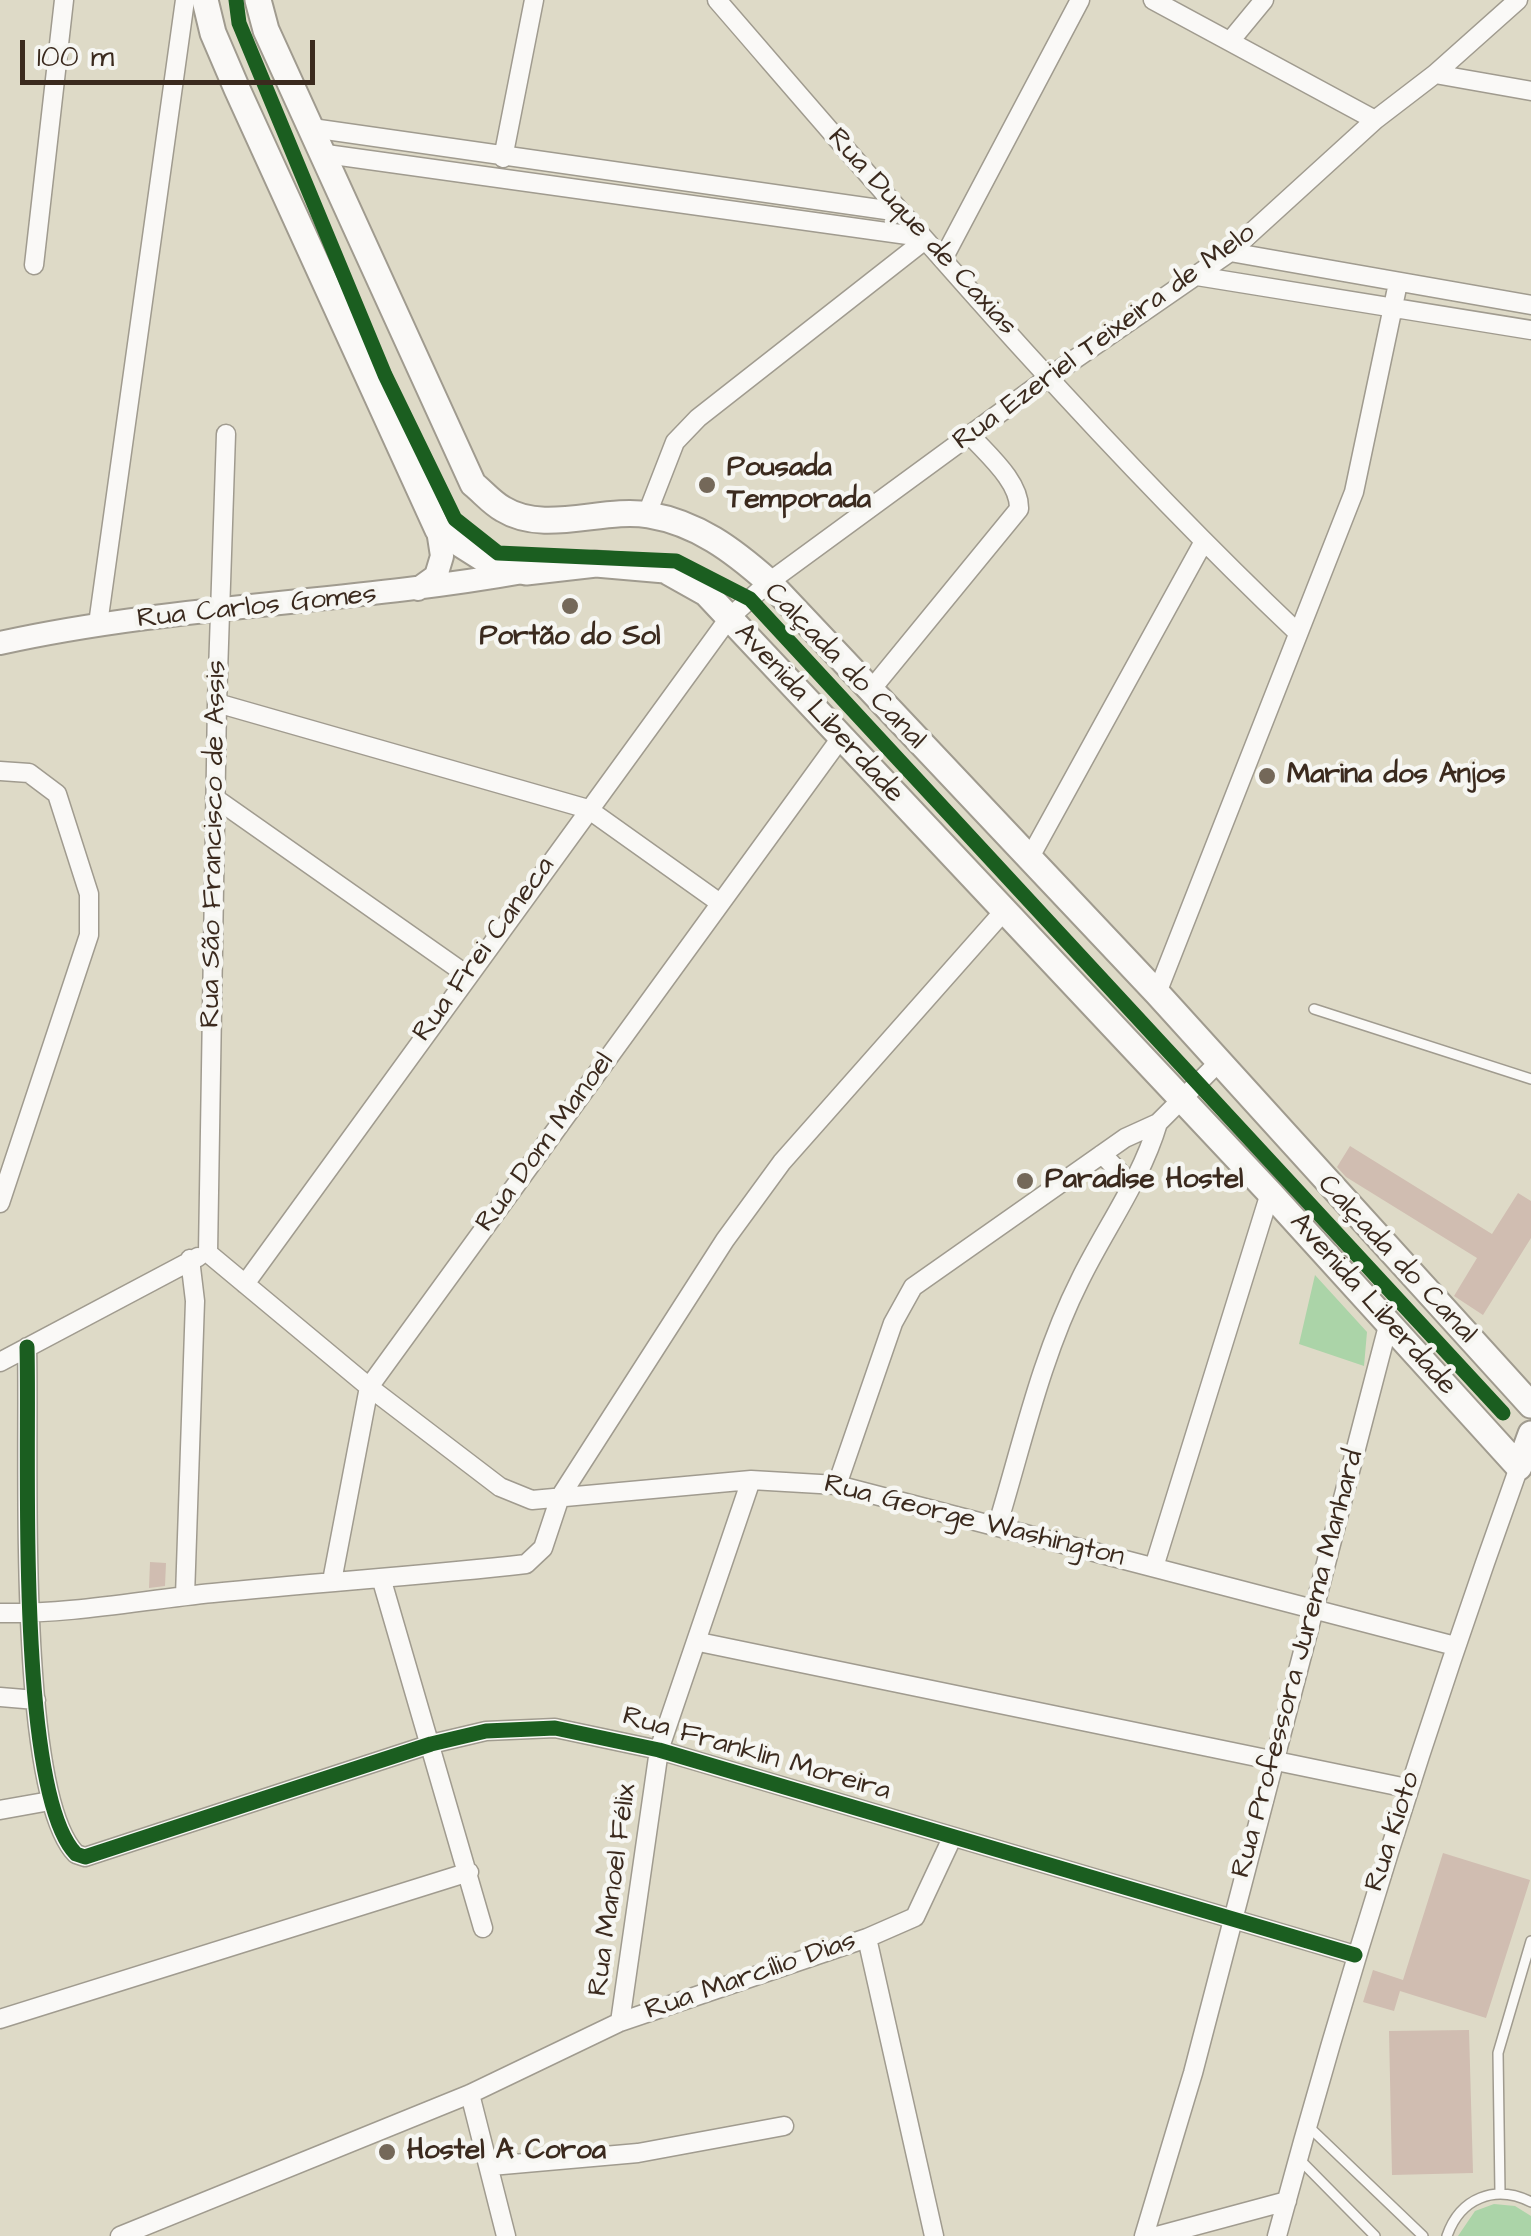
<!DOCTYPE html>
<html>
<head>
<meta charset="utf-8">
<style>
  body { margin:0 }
  #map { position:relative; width:1531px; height:2236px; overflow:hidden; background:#dedac7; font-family:"Architects Daughter",sans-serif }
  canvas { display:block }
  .scale { position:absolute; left:20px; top:40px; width:295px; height:45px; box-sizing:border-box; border:5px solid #3b2a1e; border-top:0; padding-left:12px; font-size:30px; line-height:35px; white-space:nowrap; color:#3b2a1e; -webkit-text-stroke:8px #f6f6f2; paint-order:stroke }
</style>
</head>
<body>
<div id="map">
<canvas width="1531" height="2236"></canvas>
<div class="scale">100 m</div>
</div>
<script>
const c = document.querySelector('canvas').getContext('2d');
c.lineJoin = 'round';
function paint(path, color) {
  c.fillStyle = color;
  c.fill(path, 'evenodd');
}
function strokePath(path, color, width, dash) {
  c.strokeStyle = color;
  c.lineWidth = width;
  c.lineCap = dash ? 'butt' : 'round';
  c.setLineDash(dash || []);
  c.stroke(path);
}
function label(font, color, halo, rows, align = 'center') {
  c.font = font + ' "Architects Daughter",sans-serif';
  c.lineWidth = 9;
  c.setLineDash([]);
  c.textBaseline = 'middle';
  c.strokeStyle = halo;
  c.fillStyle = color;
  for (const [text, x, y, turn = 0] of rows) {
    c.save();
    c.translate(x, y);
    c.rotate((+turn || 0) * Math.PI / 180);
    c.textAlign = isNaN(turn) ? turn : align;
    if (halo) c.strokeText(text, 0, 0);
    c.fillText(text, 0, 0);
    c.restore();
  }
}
paint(new Path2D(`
  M1315,1275l52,57 -3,34 -65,-22z
  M1494,2204l21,2 16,10v20h-73l17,-25z`), '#abd4a8');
paint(new Path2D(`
  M1350,1146l142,88 26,-41 13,8v37l-48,77 -29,-19 23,-38 -131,-81 -9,-10z
  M150,1562l16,1 -1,23 -16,2z
  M1443,1853l87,27 -44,138 -86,-27 -6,20 -31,-9 10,-32 30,10z
  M1469,2030l4,143 -81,2 -3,-144z`), '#d0bdb1');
const service = new Path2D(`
  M1314,1009l217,70
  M1309,2127l114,109
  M1300,2160l75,76
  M1500,2193l-2,-140 33,-112
  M1447,2236c13,-38 48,-52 84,-34`);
const minor = new Path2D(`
  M717,0c187,216 373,436 580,632
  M1153,0l222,120
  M1231,40l33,-40
  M1435,74l96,17
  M312,128l588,84
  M326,154l596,83
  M503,158l31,-158
  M1230,252l301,53
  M943,259l137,-259
  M34,265l30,-265
  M1197,276l334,54
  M647,514l28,-72 23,-24 227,-178
  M98,624l87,-624
  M870,691l149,-182c1,-27 -31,-54 -48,-73
  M217,703l371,106 132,94
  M0,771l29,2 28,21 32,100v41l-89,268
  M215,798l252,177
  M1029,859l174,-316
  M1157,993l197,-501 44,-209
  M1102,1154l30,31
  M208,1253l161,134 131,100 32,13 219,-20 86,5 618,161
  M208,1253l9,-550 9,-269
  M245,1284l484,-666 40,-36 280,-205 181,-125 145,-132 60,-46 83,-74
  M27,1347c3,99 -12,444 49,507l9,3 346,-113 55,-13 69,-3 104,22 696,205
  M0,1362l198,-105
  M837,1485l56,-162 20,-36 212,-149 33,-15 61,-61
  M997,1527c25,-82 44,-170 83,-247 26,-53 61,-100 78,-157
  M1154,1567l116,-374
  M332,1581l37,-194 471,-648
  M382,1581l101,347
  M185,1596l10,-295 -5,-42
  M0,1613c73,1 142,-13 213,-20 105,-11 209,-17 313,-29l17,-16 17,-51 165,-257 57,-78 222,-251
  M699,1642l708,146
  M0,1697l36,3
  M0,1810l50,-9
  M867,1938l67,298
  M0,2019l469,-147
  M620,2022l39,-272 92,-270
  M470,2094l36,142
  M491,2166l147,-13 146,-27
  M120,2236l350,-142 150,-72 247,-84 48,-21 37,-79
  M1144,2236l49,-163 196,-751
  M1157,2236l130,-35
  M1277,2236c70,-260 151,-516 242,-769`);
const tertiary = new Path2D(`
  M418,589l18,-13 6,-20 -4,-26
  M0,643c172,-38 350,-40 523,-71`);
const secondary = new Path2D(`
  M205,0l8,33 24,56 201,441 49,31 39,11 70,-8 69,6 41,23 564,600 249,274 12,-33
  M258,0l8,30 207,454c10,8 19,19 30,25 42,26 100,-2 146,6 48,8 84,35 120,67l388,411 374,412`);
strokePath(service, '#a09b8f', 12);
strokePath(minor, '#a09b8f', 21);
strokePath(tertiary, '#a09b8f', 26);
strokePath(secondary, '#a09b8f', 29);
strokePath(service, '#faf9f7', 9);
strokePath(minor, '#faf9f7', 18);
strokePath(tertiary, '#faf9f7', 22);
strokePath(secondary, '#faf9f7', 25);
strokePath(new Path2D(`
  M236,0l3,23 146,352 70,144 43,34 178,8 74,38 753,814
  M27,1347c3,99 -12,444 49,507l9,3 346,-113 55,-13 69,-3 104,22 696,205`), '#1b5e20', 15);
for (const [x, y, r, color] of [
  [707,485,10,"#746859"],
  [570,606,10,"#746859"],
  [1267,776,10,"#746859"],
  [1025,1181,10,"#746859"],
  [387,2152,10,"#746859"]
]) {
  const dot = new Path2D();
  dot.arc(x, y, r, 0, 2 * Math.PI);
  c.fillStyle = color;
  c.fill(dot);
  strokePath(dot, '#f6f6f2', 4);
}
label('28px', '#3b2a1e', '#f6f6f2', [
  ["Rua Duque de Caxias",921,233,48],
  ["Rua Ezeriel Teixeira de Melo",1105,338,-36],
  ["Rua Carlos Gomes",257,608,-6],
  ["Calçada do Canal",844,667,46],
  ["Avenida Liberdade",818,714,47],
  ["Rua São Francisco de Assis",215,844,-89],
  ["Rua Frei Caneca",485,950,-54],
  ["Rua Dom Manoel",546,1143,-54],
  ["Calçada do Canal",1396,1260,47],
  ["Avenida Liberdade",1372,1305,48],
  ["Rua George Washington",974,1522,14],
  ["Rua Professora Jurema Manhard",1299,1664,-75],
  ["Rua Franklin Moreira",756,1755,16],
  ["Rua Kioto",1394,1832,-72],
  ["Rua Manoel Félix",614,1890,-82],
  ["Rua Marcílio Dias",751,1977,-19]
]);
label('bold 28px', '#3b2a1e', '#f6f6f2', [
  ["Pousada",727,469],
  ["Temporada",727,501],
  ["Portão do Sol",570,638,"center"],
  ["Marina dos Anjos",1287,776],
  ["Paradise Hostel",1045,1181],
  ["Hostel A Coroa",407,2152]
], 'left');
</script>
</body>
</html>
